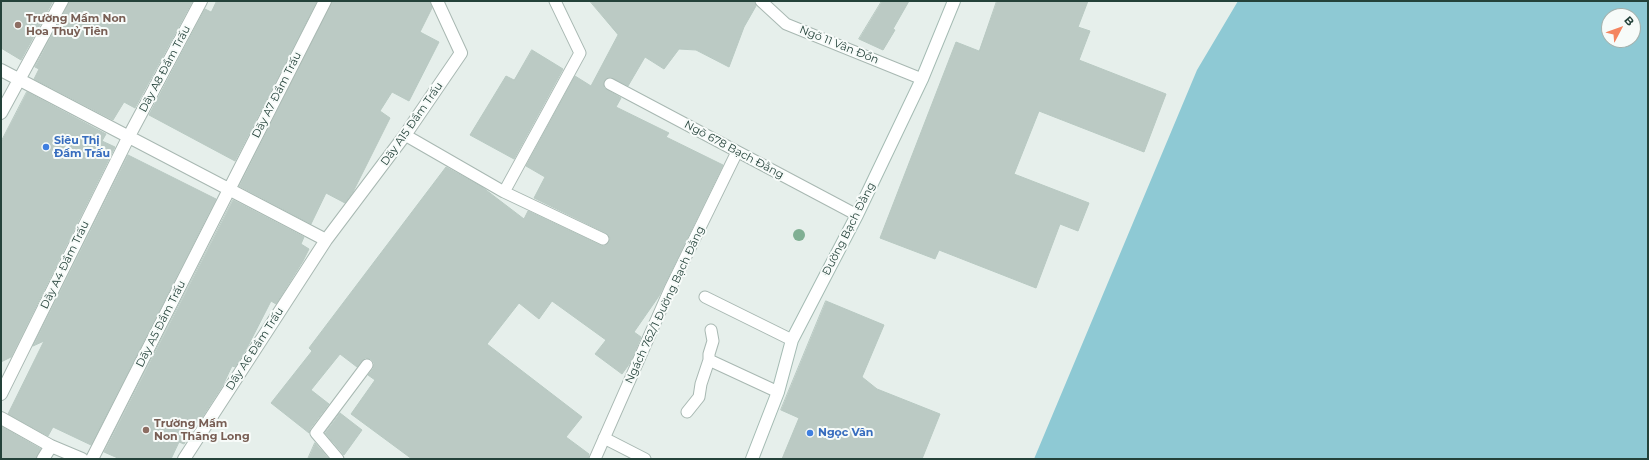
<!DOCTYPE html>
<html>
<head>
<meta charset="utf-8">
<style>
  body { margin:0 }
  #map { position:relative; width:1649px; height:460px; overflow:hidden; background:#e6efeb; font-family:Montserrat,sans-serif }
  canvas { display:block }
  .frame { position:absolute; inset:0; border:2px solid #24423a; pointer-events:none }
  .north { position:absolute; left:1601px; top:8px; width:40px; height:40px; box-sizing:border-box; background:#f7fbf9; border:1px solid #a3b1ad; border-radius:50%; rotate:49deg; font-size:11px; font-weight:700; line-height:16px; text-align:center; color:#24423a }
  .north::after { content:''; display:block; margin:auto; width:14px; height:18px; background:#f4845f; clip-path:polygon(50% 0,100% 100%,50% 72%,0 100%) }
</style>
</head>
<body>
<div id="map">
<canvas width="1649" height="460"></canvas>
<div class="frame"></div>
<div class="north">B</div>
</div>
<script>
const c = document.querySelector('canvas').getContext('2d');
c.lineJoin = 'round';
function paint(path, color) {
  c.fillStyle = color;
  c.fill(path, 'evenodd');
}
function strokePath(path, color, width, dash) {
  c.strokeStyle = color;
  c.lineWidth = width;
  c.lineCap = dash ? 'butt' : 'round';
  c.setLineDash(dash || []);
  c.stroke(path);
}
function label(font, color, halo, rows, align = 'center') {
  c.font = font + ' Montserrat,sans-serif';
  c.lineWidth = 4;
  c.setLineDash([]);
  c.textBaseline = 'middle';
  c.strokeStyle = halo;
  c.fillStyle = color;
  for (const [text, x, y, turn = 0] of rows) {
    c.save();
    c.translate(x, y);
    c.rotate((+turn || 0) * Math.PI / 180);
    c.textAlign = isNaN(turn) ? turn : align;
    if (halo) c.strokeText(text, 0, 0);
    c.fillText(text, 0, 0);
    c.restore();
  }
}
paint(new Path2D(`
  M1238,1h410v458h-614l163,-389zM1609,16h24v24h-24z`), '#8ec9d4');
const building = new Path2D(`
  M1,1h52l-32,59 -20,-12z
  M69,1l123,1 -57,106 -11,-6 -11,18 -79,-41 5,-10 -4,-2z
  M217,1h100l-82,160 -86,-46 56,-106 6,3z
  M332,1h98l2,7 -12,24 19,10 -30,59 -17,-9 -12,19 10,7 -37,74 -8,11 -19,-10 -15,31 -72,-38z
  M590,1h164l2,5 -12,21 -15,40 -33,-17 -17,-1 -15,20 -19,-12 -17,29 -18,-9 -6,4v7l17,10 -5,9 53,26 -3,4 57,28 -64,131 -25,36 7,5 -11,26 -8,11 -27,-20 11,-14 -54,-39 -13,18 -20,-16 -32,41 95,73 -16,20 23,17 -1,5h-176l-61,-45 24,-34 -7,-5 5,-6 1,-6 -3,-4 -6,-1 -8,9 -17,-13 -29,36 18,14 -19,25 -1,4 -38,-30 41,-52 -3,-3 137,-181 36,20 42,32 4,-8 72,34 4,1 5,-4 1,-4 -4,-5 -72,-35 11,-21 -19,-11 49,-90 16,10 27,-51z
  M882,1h27l-16,28 2,1 -12,20 -24,-11z
  M997,1h91l-10,26 12,4 -11,29 87,34 -22,58 -105,-41 -25,63 75,29 -11,28 -18,-7 -24,64 -97,-38 -4,9 -55,-21 76,-196 23,9z
  M532,50l31,19 -49,90 -44,-24 36,-59 8,4z
  M27,92l79,42 -4,7 13,6 -104,210 -10,5v-220z
  M128,155l88,44 -125,246 -38,-18 -5,9 -40,-22 36,-73 -11,5z
  M233,200l71,37 -3,7 8,5 -6,12 -27,43 -5,-3 -23,45 -13,21 -3,-1 -9,19 -22,34 -2,-1 -15,26 -5,-2 -8,17h-51l-16,-7z
  M826,301l58,24 -22,52 15,12 63,25 -18,45h-140l17,-41 -18,-8z
  M340,413l22,17 -18,25 -19,-22z
  M2,427l39,22 -5,10h-35z
  M315,443l14,16h-21z`);
paint(building, '#bbcac4');
strokePath(building, '#b8c9c2', 1);
const lane = new Path2D(`
  M761,1l25,23 136,55
  M610,84l247,131
  M405,135l99,57 99,47
  M504,192l76,-139 -25,-52
  M705,297l87,43
  M711,330l2,11 -4,13v6l69,32
  M687,412l12,-15 2,-13 8,-24
  M604,438l41,21
  M338,459l-22,-26 51,-68
  M595,459l75,-170 67,-137`);
const street = new Path2D(`
  M1,70l325,170
  M1,113l61,-112
  M1,394l128,-258 72,-135
  M1,418l50,28 31,13
  M43,459l8,-13
  M92,459l233,-458
  M184,459l142,-219 79,-105 56,-82 -24,-52`);
const secondary = new Path2D(`
  M752,459l26,-67 14,-52 65,-125 65,-136 32,-78`);
strokePath(lane, '#a8b8b2', 13);
strokePath(street, '#a8b8b2', 14);
strokePath(secondary, '#a4bbb3', 14);
strokePath(lane, '#fff', 11);
strokePath(street, '#fff', 12);
strokePath(secondary, '#fff', 12);
c.fillStyle = '#80af93';
for (const [x, y] of [
  [799,235]
]) {
  c.beginPath();
  c.arc(x, y, 6, 0, 2 * Math.PI);
  c.fill();
}
for (const [x, y, r, color] of [
  [18,25,4,"#8d6e63"],
  [46,147,4,"#3f7fe0"],
  [146,430,4,"#8d6e63"],
  [810,433,4,"#3f7fe0"]
]) {
  const dot = new Path2D();
  dot.arc(x, y, r, 0, 2 * Math.PI);
  c.fillStyle = color;
  c.fill(dot);
  strokePath(dot, '#f7fbf9', 1.5);
}
label('bold 11px', '#785e54', '#f7fbf9', [
  ["Trường Mầm Non",26,19],
  ["Hoa Thuỷ Tiên",26,32],
  ["Trường Mầm",154,424],
  ["Non Thăng Long",154,437]
], 'left');
label('11px', '#24423a', '#f7fbf9', [
  ["Ngõ 11 Vân Đồn",839,45,22],
  ["Dãy A8 Đầm Trấu",165,69,-62],
  ["Dãy A7 Đầm Trấu",277,95,-63],
  ["Dãy A15 Đầm Trấu",412,124,-55],
  ["Ngõ 678 Bạch Đằng",734,150,28],
  ["Đường Bạch Đằng",849,229,-63],
  ["Dãy A4 Đầm Trấu",65,265,-64],
  ["Ngách 762/1 Đường Bạch Đằng",665,305,-65],
  ["Dãy A5 Đầm Trấu",161,324,-63],
  ["Dãy A6 Đầm Trấu",255,349,-57]
]);
label('bold 11px', '#366cbe', '#f7fbf9', [
  ["Siêu Thị",54,141],
  ["Đầm Trấu",54,154],
  ["Ngọc Vân",818,433]
], 'left');
</script>
</body>
</html>
